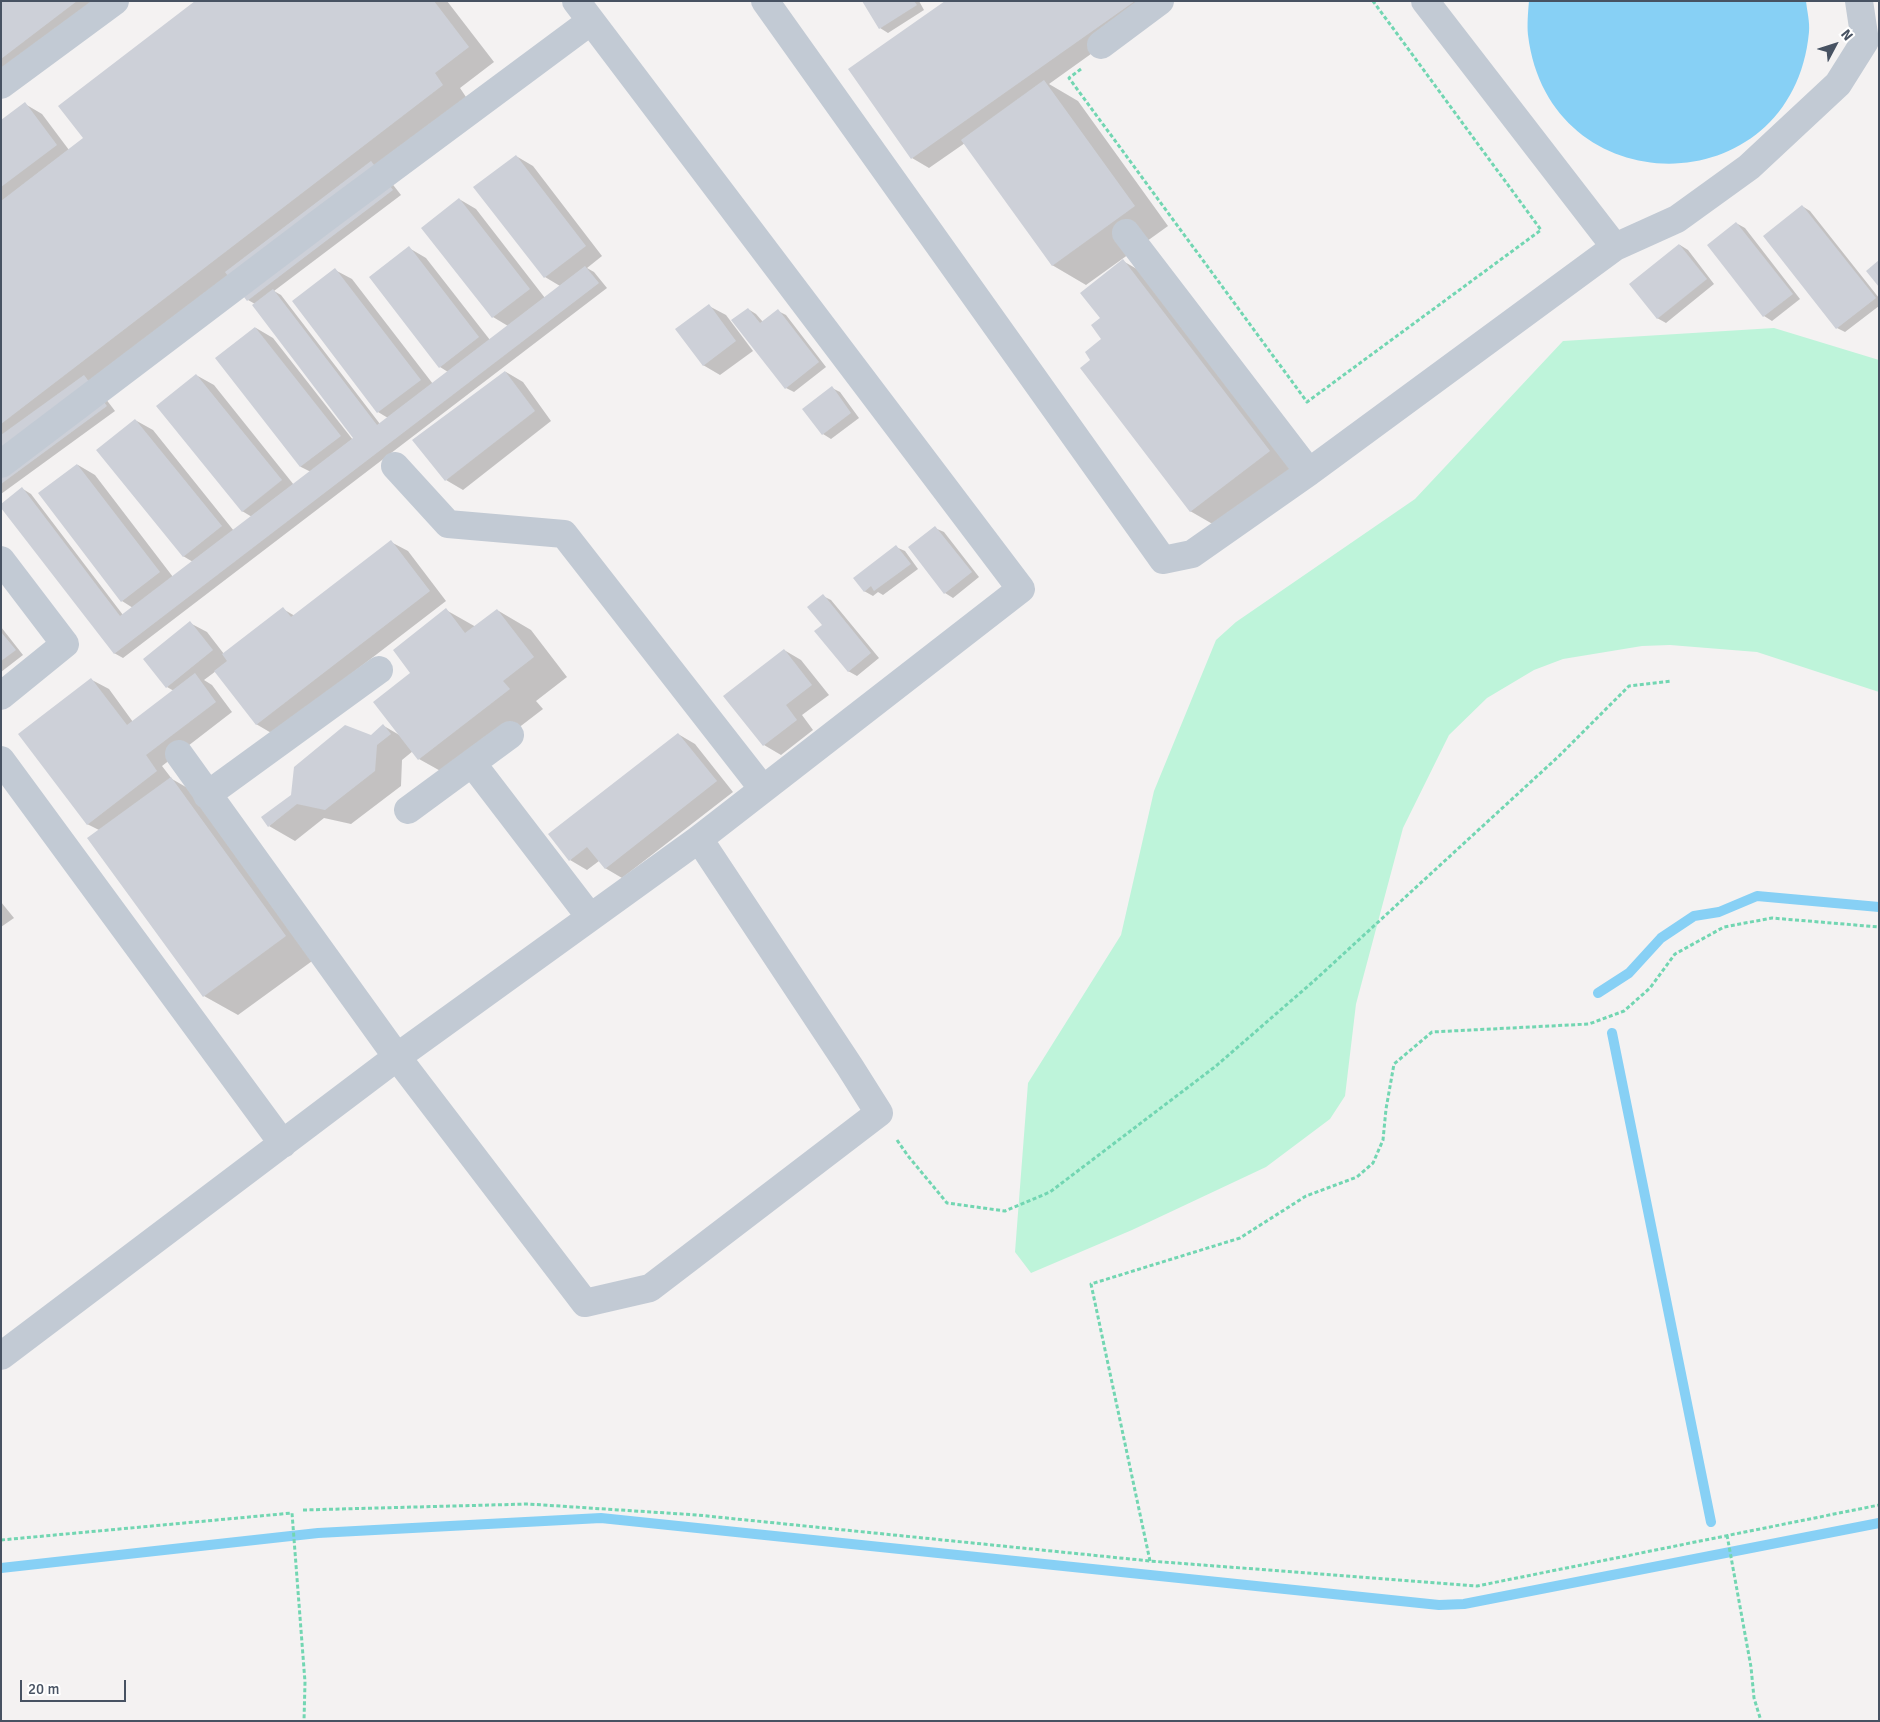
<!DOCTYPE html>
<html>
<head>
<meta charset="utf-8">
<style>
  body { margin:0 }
  #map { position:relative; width:1880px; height:1722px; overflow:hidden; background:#f4f2f2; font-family:Signika,sans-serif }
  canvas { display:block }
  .frame { position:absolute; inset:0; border:2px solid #475262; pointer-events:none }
  .north { position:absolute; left:1810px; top:20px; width:50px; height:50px; -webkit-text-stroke:4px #fff; paint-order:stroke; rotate:50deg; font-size:14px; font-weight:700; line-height:20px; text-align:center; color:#475262 }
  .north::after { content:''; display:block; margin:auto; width:18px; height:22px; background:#475262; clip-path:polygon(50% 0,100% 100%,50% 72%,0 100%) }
  .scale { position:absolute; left:20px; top:1680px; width:106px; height:22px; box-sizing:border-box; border:2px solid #475262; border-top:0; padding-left:6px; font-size:15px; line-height:18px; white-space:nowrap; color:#475262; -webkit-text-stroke:4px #fff; paint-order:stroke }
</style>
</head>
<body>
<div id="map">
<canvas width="1880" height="1722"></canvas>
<div class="frame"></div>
<div class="north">N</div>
<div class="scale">20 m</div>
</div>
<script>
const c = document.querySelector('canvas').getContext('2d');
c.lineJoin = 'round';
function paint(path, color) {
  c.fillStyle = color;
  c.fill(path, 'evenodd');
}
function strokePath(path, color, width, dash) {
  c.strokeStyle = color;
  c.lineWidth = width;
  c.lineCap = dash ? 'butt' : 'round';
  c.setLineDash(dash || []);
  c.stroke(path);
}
paint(new Path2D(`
  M1774,328l105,32v332l-122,-40 -87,-7 -28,1 -79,13 -29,11 -47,28 -38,37 -46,93 -47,176 -11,92 -15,23 -64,48 -134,63 -101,43 -16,-21 13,-169 93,-148 33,-144 62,-151 20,-18 179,-123 148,-158z`), '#bef4da');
paint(new Path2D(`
  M1806,1c1,10 4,21 3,31 -16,174 -260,176 -281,3 -1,-10 0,-23 1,-34z`), '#87d0f5');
paint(new Path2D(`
  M1,1h105l-105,80z
  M197,1h250l47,61 -34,26 8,12 -88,68 21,27 -127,96 7,4 99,129 8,-6 -10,-6 -85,-111 42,-31 17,9 81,105 15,-12 -8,-5 -69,-90 38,-29 17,10 64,82 18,-14 -15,-9 -71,-89 37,-29 17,10 69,89 15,-12 -15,-9 -29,-121 17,10 69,90 -15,12 7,4 13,16 -484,370 -9,-5 -91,-164 8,5 92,121 10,-7 -11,-7 -82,-107 38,-29 17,10 78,102 20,-15 -10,-6 -48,-136 18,10 81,101 18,-14 -10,-6 -46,-136 18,10 80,100 17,-13 -10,-5 -84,-109 39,-30 17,10 80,102 2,-2 -100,-134 -7,-4 -15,-20 -137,106 19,25 -114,83v-372l24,-18 17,10 27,36 16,-11z
  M863,1h56l5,9 -36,23 -8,-5z
  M947,1h218l-116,83 29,17 90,125 -82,59 -34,-20 -87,-122 -36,25 -17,-10z
  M1802,206l8,5 69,87v8l-34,26 -8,-4z
  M1736,223l9,5 55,71 -28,22 -8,-5 -56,-71z
  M1680,245l8,5 26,34 -48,39 -9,-5z
  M1123,261l26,15 146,190 -79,60 -26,-15 -98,-151 11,-21 -1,-20z
  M709,306l17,9 27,36 -33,24 -17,-10z
  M748,309l8,5 7,8 15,-11 8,4 40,52 -32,25 -8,-4z
  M506,372l17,10 28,39 -88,69 -17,-10z
  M832,388l8,4 19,26 -28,21 -8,-5z
  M935,528l9,4 35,45 -26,21 -8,-5z
  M391,542l17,9 38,50 -173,133 -17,-10 -40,-53 -12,9 8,5 20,27 -70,54 10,13 33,19 114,158 -81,59 -34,-19 -105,-166 -12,-6 5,-144 17,9 24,33 41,-31 -7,-4 23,-64 17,9 17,22 59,-45 12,7z
  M896,547l9,4 13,18 -35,26 -5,-3 -5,4 -9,-5z
  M823,596l8,4 48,58 -22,18 -9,-5 -24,-46z
  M446,610l30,17 21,-17 34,20 36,47 -31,24 7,8 -90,69 -34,-19 -6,-8 -11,9 -1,26 -50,38 -27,-6 -29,23 -26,-15 115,-100 17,10 11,-63z
  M1,627l22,28 -22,17z
  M784,650l17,10 28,35 -27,20 11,15 -32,25 -17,-10z
  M678,734l17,10 38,48 -111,86 -17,-10 -6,-7 -12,9 -17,-10z
  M1,902l13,16 -13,9z`), '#0003');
strokePath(new Path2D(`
  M1598,993l31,-20 32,-35 33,-22 25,-4 38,-16 122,11
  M1612,1033l99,489
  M1,1568l317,-35 283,-15 838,87 25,-1 415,-81`), '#87d0f5', 10);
paint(new Path2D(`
  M1,1h76l-76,58z
  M195,1h239l35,46 -34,26 8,12 -442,339v-223l82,-63 -25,-32z
  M862,1h52l3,4 -38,24z
  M945,1h190l-224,158 -63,-90z
  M1044,80l91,126 -83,60 -91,-126z
  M25,102l32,43 -56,42v-67z
  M516,155l70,91 -42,32 -71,-91z
  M371,161l22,29 -146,111 -22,-29z
  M459,198l71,91 -38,29 -71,-90z
  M1802,205l74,93 -40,31 -73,-93z
  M1736,222l57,72 -30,23 -56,-72z
  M1679,244l28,35 -50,40 -28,-35z
  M409,246l70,91 -40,31 -70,-91z
  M1123,259l147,192 -80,61 -110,-144 10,-8 -5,-8 16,-13 -10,-14 9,-7 -20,-25z
  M1879,260v27l-13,-16z
  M585,266l14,17 -485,371 -113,-146v-4l21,-17 98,129 233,-178 -101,-133 21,-16 104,136z
  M335,268l86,112 -44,33 -85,-112z
  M709,304l27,37 -33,25 -28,-37z
  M748,308l12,15 18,-14 41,53 -34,27 -54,-69z
  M255,327l86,109 -41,31 -85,-109z
  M505,371l30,40 -90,70 -33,-41z
  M196,374l86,106 -40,32 -86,-106z
  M84,375l23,31 -106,78v-49z
  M832,386l19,27 -29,22 -20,-26z
  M135,419l87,107 -39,31 -87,-107z
  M77,464l83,108 -39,30 -83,-109z
  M935,526l37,46 -28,22 -36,-47z
  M391,540l39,51 -174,134 -42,-54 13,-10 -5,-7 61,-47 8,10z
  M896,545l15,19 -37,27 -3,-5 -7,6 -11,-14z
  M823,594l48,59 -23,19 -34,-41 8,-6 -15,-18z
  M446,608l19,25 32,-24 37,48 -31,24 7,8 -92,71 -45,-58 37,-29 -17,-23z
  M190,621l23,29 -47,38 -23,-29z
  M1,632l15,18 -15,11z
  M784,649l28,36 -26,20 11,15 -34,26 -40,-50z
  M195,673l21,29 -70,53 11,16 -70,54 -69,-91 73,-56 36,47z
  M383,724l8,10 -14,11 -2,26 -50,39 -28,-6 -29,23 -7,-10 30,-22 3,-28 51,-42 26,10z
  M678,733l39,48 -112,88 -18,-22 -18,14 -21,-27z
  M171,777l115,159 -83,61 -116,-159z`), '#cdd0d8');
strokePath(new Path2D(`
  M1081,69l-12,9 238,324 234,-172 -168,-229
  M897,1140l11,16 39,47 58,8 45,-19 166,-126 99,-86 244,-224 70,-70 42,-5
  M303,1510l225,-6 169,11 453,46 327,25 402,-81
  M1727,1535l24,132 3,31 7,23
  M1,1540l291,-27 13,169 -1,39
  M1150,1561l-59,-277 149,-46 66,-42 51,-19 16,-14 10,-23 3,-31 8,-45 38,-32 157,-8 35,-13 26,-23 25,-34 49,-27 48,-9 107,9`), '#72d6b2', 3, [4, 2.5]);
strokePath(new Path2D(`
  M765,1l398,559 29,-6 117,-82 306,-225 62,-28 72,-52 89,-83 27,-43 -6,-40
  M1425,1l190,246
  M1101,45l59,-44
  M1,85l114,-84
  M1126,233l183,239
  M1,464l326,-247 264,-196
  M395,466l53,58 116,10 199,255
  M1,560l64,84 -64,52
  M179,754l218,303 188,246 65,-15 229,-175 -29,-46 -151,-228
  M1,760l282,384
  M472,763l118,154
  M207,795l172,-125
  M408,810l102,-75
  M1,1356l396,-299 302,-218 322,-250 -445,-588`), '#c2cad4', 28);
</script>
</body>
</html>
